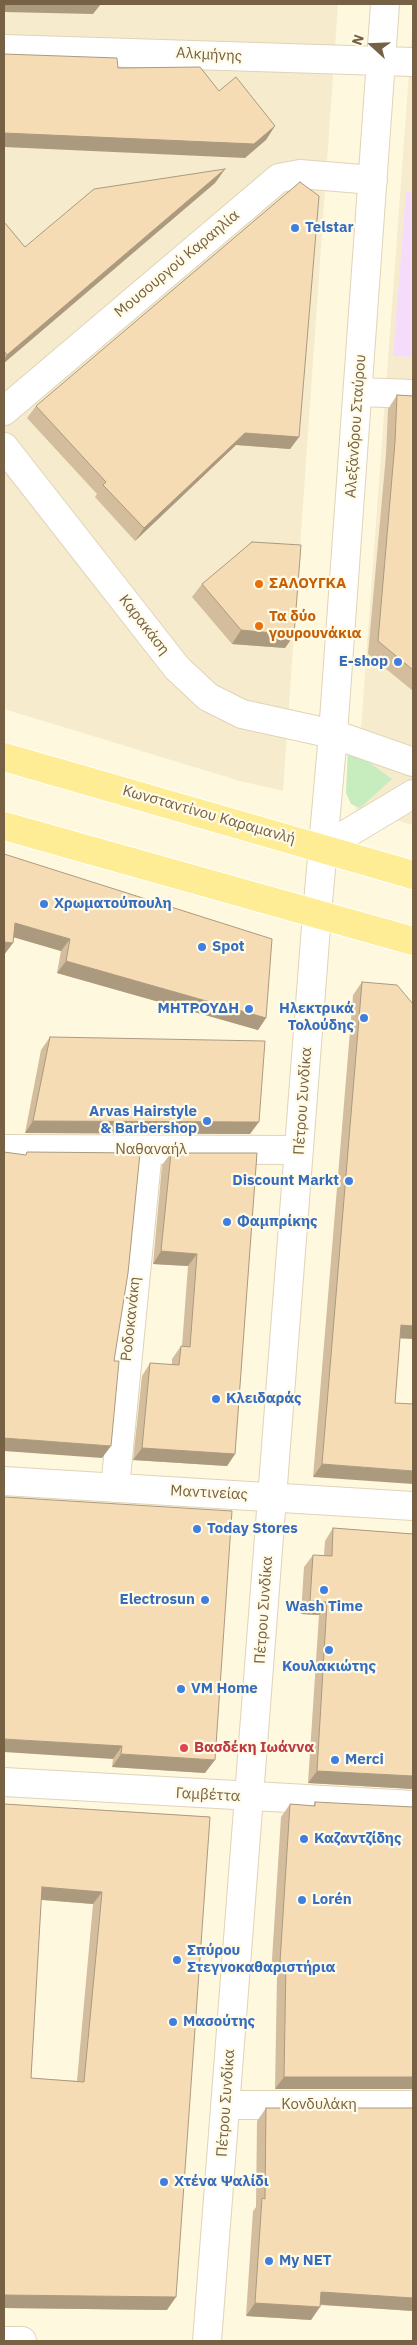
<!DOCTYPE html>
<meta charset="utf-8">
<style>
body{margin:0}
#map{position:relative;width:417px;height:2345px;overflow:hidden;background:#fef8df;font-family:"IBM Plex Sans",sans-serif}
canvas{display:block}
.frame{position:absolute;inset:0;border:5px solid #766145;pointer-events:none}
.north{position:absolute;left:347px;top:20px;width:50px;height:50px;-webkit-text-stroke:4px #fffbe7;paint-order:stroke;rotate:290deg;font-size:14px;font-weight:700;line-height:20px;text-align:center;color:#766145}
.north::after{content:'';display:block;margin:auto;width:18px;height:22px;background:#766145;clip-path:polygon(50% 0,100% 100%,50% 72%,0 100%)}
</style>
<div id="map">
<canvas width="417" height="2345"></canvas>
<div class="frame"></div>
<div class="north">N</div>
</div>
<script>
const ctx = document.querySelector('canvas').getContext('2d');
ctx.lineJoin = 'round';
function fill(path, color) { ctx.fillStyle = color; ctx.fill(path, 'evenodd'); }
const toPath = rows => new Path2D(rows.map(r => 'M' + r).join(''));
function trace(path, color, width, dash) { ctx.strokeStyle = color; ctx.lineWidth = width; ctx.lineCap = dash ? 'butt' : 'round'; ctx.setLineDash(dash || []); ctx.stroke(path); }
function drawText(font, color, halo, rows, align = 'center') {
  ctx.font = font + ' "IBM Plex Sans",sans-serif'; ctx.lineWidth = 4.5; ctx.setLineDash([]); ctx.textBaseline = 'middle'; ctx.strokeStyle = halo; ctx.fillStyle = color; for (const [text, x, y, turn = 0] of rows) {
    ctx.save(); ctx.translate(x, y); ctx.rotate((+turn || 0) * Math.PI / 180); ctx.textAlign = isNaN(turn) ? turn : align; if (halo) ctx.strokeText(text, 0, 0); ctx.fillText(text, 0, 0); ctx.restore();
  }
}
fill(toPath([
 [4,4,338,4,283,791,240,781,4,709],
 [413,19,413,825,355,809]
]), '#f6eccd');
fill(toPath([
 [406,192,413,193,413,357,393,356]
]), '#f5dcfa');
fill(toPath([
 [348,747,392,779,360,808,351,804,346,793]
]), '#c7ecbd');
const minor = toPath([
 [4,49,413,62],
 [359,392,413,394],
 [4,411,279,178,300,174,373,180],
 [4,447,177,668,208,697,242,714,333,734,413,762],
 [323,848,413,794],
 [4,1149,299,1150],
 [4,1481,413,1506],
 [115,1488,148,1150],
 [4,1782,413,1805],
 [225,2105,413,2105],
 [4,2341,22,2341],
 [207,2341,317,914,333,734,385,4]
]);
const major = toPath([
 [4,757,413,875],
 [4,826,413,941]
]);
trace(minor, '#e0d3b8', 30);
trace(major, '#fff', 30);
trace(minor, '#fff', 28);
trace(major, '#ffed95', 28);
fill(toPath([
 [225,169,215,183,4,363,4,222,25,247],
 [397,395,413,396,413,691,368,654,386,455,388,409],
 [36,406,299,437,290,449,236,445,135,541,95,497,97,494,27,418],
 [202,584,294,635,285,648,232,644,192,597],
 [4,854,266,1018,258,1030,57,973,61,951,13,937,4,955],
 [362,982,400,1338,395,1403,313,1477,353,995],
 [50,1037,250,1134,25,1133,41,1050],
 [171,1153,257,1153,235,1454,227,1466,133,1460,142,1376,150,1363,172,1365,172,1359,181,1346,182,1346,188,1266,153,1264,162,1165],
 [4,1497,205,1773,112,1767,113,1759],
 [333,1528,413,1534,413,1789,308,1783,319,1615,301,1614,304,1567,313,1555,324,1555,325,1541],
 [315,1802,413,2089,275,2089,277,1975,271,1975,281,1817,290,1804,313,1806],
 [4,1804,210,1817,167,2310,4,2308],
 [41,1900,93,1904,77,2081,31,2078],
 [266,2108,413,2108,413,2311,320,2305,311,2320,246,2316,253,2211,256,2207,257,2121]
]), '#d3bd9c');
fill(toPath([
 [4,4,101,4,93,14,4,12],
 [275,126,266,140,245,158,4,147,4,133],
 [225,169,215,183,4,363,4,359,7,355],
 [245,433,299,437,290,449,236,445,135,541,144,528],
 [241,630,294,635,285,648,232,644],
 [15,923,70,939,61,951,6,935],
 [4,942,13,943,4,955],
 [66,961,266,1018,258,1030,57,973],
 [33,1121,259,1122,250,1134,25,1133],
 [161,1251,197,1254,188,1266,153,1264],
 [401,1325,413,1326,413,1339,392,1338],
 [4,1438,111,1446,102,1458,4,1451],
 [142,1448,235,1454,227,1466,133,1460],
 [322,1464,413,1471,413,1484,313,1477],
 [310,1601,327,1602,319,1615,301,1614],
 [4,1739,122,1746,113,1759,4,1752],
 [121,1754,215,1760,205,1773,112,1767],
 [317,1771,413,1776,413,1789,308,1783],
 [42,1887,102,1892,93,1904,33,1899],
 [280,1962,286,1963,277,1975,271,1975],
 [284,2077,413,2077,413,2089,275,2089],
 [321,2292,413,2298,413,2311,312,2304],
 [4,2295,176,2297,167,2310,4,2308],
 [255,2303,320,2307,311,2320,246,2316]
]), '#ac9a7f');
const building = toPath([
 [4,54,117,58,118,68,200,67,219,91,236,77,275,126,254,144,4,133,4,54],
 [225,169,7,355,4,351,4,222,25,247,94,189,225,169],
 [300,182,319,196,299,437,245,433,144,528,103,485,106,482,36,406,300,182],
 [397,395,413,396,413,670,378,641,395,442,397,395],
 [252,542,301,545,294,635,241,630,202,584,252,542],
 [4,854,272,939,266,1018,66,961,70,939,15,923,13,943,4,942,4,854],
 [362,982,397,985,413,1004,413,1326,401,1325,395,1403,413,1404,413,1471,322,1464,362,982],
 [50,1037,265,1041,259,1122,33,1121,50,1037],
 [4,1152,26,1155,27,1152,140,1153,128,1273,114,1361,119,1361,111,1446,4,1438,4,1152],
 [171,1153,257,1153,235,1454,142,1448,150,1363,179,1365,181,1346,190,1347,197,1254,161,1251,171,1153],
 [4,1497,232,1511,215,1760,121,1754,122,1746,4,1739,4,1497],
 [333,1528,413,1534,413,1776,317,1771,327,1602,310,1601,313,1555,332,1556,333,1528],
 [315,1802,413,1807,413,2077,284,2077,286,1963,280,1962,290,1804,315,1806,315,1802],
 [4,1804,210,1817,176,2297,4,2295,4,1804],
 [42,1887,102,1892,84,2082,31,2078,42,1887],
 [266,2108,413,2108,413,2298,321,2292,320,2307,255,2303,262,2198,265,2199,266,2108]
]);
fill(building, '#f5dcb5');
trace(building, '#ac9a7f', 1);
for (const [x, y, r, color] of [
 [295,228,5,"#3f7fe0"],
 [259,584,5,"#e8710a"],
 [259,626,5,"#e8710a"],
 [398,662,5,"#3f7fe0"],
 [44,904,5,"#3f7fe0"],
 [202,947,5,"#3f7fe0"],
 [249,1009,5,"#3f7fe0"],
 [364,1018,5,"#3f7fe0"],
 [207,1121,5,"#3f7fe0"],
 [349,1181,5,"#3f7fe0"],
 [227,1222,5,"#3f7fe0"],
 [216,1399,5,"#3f7fe0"],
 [197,1529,5,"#3f7fe0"],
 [324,1590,5,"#3f7fe0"],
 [205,1600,5,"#3f7fe0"],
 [329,1650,5,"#3f7fe0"],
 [181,1689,5,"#3f7fe0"],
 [184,1748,5,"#e0444e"],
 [335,1760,5,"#3f7fe0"],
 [304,1839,5,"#3f7fe0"],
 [302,1900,5,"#3f7fe0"],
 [177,1960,5,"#3f7fe0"],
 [173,2022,5,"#3f7fe0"],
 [164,2182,5,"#3f7fe0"],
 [269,2261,5,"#3f7fe0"]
]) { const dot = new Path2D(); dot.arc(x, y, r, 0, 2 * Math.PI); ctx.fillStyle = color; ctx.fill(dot); trace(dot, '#fffbe7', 2); }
drawText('15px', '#766145', '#fffbe7', [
 ["Αλκμήνης",209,55,3],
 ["Μουσουργού Καραηλία",177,264,-40],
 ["Αλεξάνδρου Σταύρου",356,426,-86],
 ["Καρακάση",144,625,52],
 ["Κωνσταντίνου Καραμανλή",209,815,16],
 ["Πέτρου Συνδίκα",303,1101,-86],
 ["Ναθαναήλ",151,1150],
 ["Ροδοκανάκη",131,1319,-84],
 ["Μαντινείας",209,1493,3],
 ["Πέτρου Συνδίκα",264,1610,-86],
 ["Γαμβέττα",208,1795,3],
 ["Πέτρου Συνδίκα",226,2103,-86],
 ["Κονδυλάκη",319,2105]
]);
drawText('bold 15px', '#366cbe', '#fffbe7', [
 ["Telstar",305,228],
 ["E-shop",388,662,"right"],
 ["Χρωματούπουλη",54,904],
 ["Spot",212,947],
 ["ΜΗΤΡΟΥΔΗ",239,1009,"right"],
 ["Ηλεκτρικά",354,1009,"right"],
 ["Τολούδης",354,1026,"right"],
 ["Arvas Hairstyle",197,1112,"right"],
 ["& Barbershop",197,1129,"right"],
 ["Discount Markt",339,1181,"right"],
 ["Φαμπρίκης",237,1222],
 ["Κλειδαράς",226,1399],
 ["Today Stores",207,1529],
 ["Electrosun",195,1600,"right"],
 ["Wash Time",324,1607,"center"],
 ["Κουλακιώτης",329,1667,"center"],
 ["VM Home",191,1689],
 ["Merci",345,1760],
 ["Καζαντζίδης",314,1839],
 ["Lorén",312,1900],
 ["Σπύρου",187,1951],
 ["Στεγνοκαθαριστήρια",187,1968],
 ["Μασούτης",183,2022],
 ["Χτένα Ψαλίδι",174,2182],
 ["My NET",279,2261]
], 'left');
drawText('bold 15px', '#c56008', '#fffbe7', [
 ["ΣΑΛΟΥΓΚΑ",269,584],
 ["Τα δύο",269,617],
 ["γουρουνάκια",269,634]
], 'left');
drawText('bold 15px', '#be3a42', '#fffbe7', [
 ["Βασδέκη Ιωάννα",194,1748]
], 'left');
</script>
